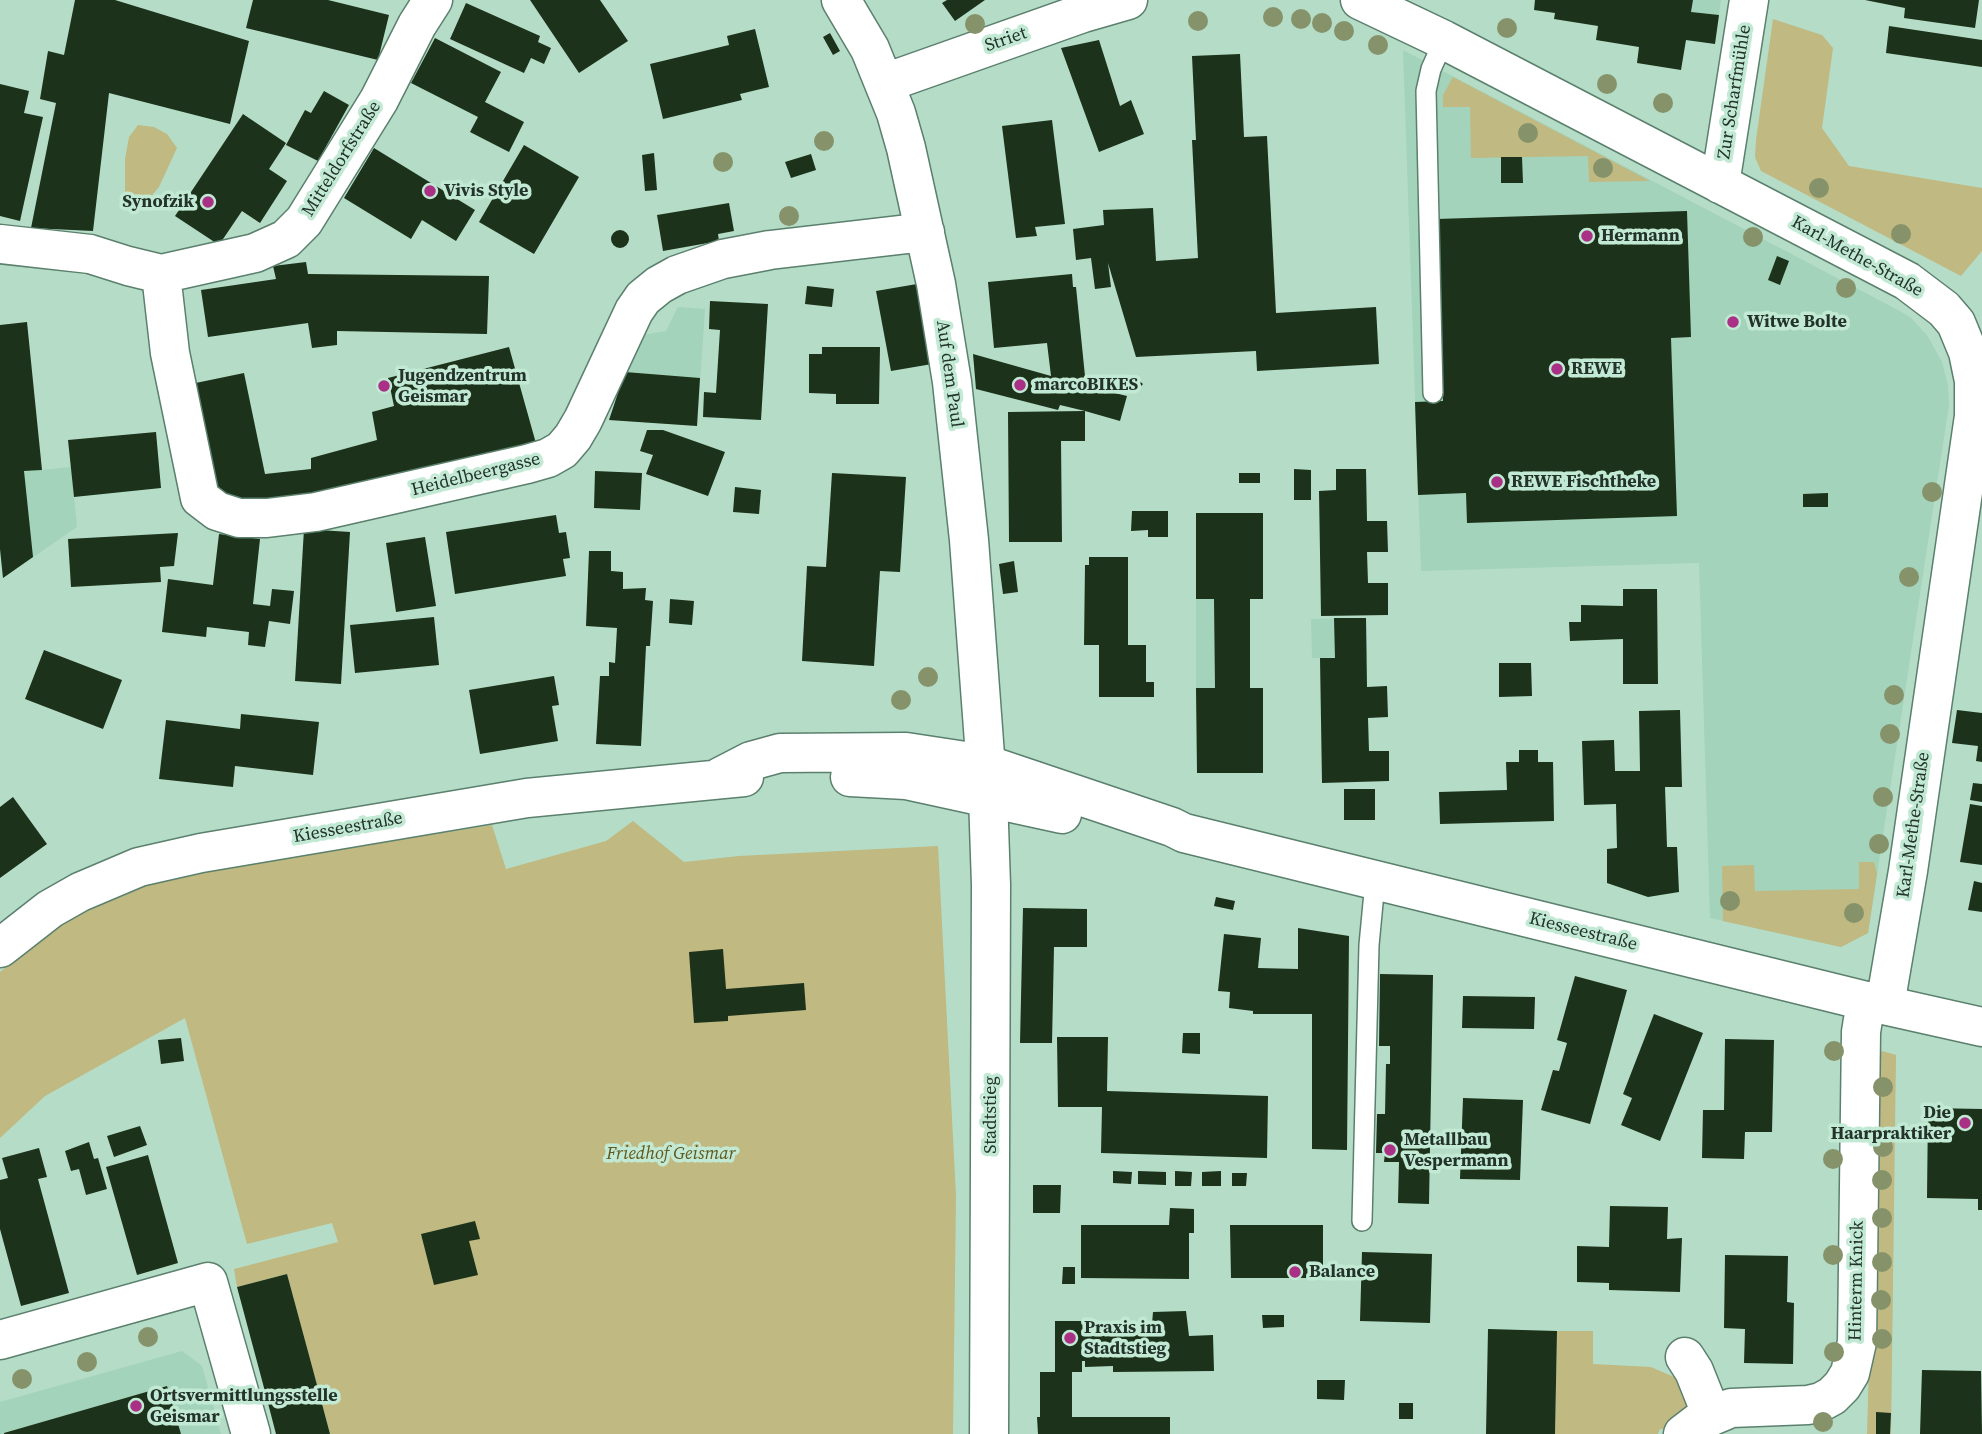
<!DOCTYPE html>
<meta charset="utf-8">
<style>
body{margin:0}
canvas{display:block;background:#b4dcc7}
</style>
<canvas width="1982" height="1434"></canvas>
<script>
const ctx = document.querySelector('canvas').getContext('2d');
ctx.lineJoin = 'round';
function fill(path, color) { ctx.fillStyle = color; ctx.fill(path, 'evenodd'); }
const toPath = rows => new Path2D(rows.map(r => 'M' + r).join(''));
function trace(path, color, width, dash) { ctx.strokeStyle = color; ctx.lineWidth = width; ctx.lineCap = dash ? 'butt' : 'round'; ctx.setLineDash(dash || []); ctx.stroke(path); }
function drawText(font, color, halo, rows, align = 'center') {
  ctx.font = font + ' "Source Serif 4",serif'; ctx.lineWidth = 7; ctx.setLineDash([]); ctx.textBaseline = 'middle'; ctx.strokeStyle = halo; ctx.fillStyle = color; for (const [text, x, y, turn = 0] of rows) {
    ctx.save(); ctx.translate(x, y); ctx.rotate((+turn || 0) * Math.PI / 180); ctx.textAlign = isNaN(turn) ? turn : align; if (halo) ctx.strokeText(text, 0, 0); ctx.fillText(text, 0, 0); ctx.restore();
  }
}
fill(toPath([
 [1693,0,1721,0,1715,44,1686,40],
 [1403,50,1898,310,1911,318,1927,335,1942,362,1948,385,1949,405,1868,933,1841,947,1710,918,1699,563,1421,571],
 [678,307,705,309,697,426,609,420,625,372,642,335,666,331],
 [71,467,77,527,3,578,0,549,0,474],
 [1196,599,1250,599,1250,688,1196,688],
 [1366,618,1367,657,1312,658,1311,619],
 [182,1351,202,1366,221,1434,0,1434,0,1402]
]), '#a3d3ba');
fill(toPath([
 [1773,19,1822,35,1833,48,1822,128,1849,166,1982,188,1982,251,1961,276,1761,171,1755,157,1756,140],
 [1453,77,1650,181,1589,182,1588,156,1471,158,1470,107,1443,107,1443,95],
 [138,125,154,127,167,134,177,148,159,187,146,202,131,202,125,199,125,159,129,137],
 [633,821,684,862,739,856,938,846,956,1196,953,1434,330,1434,287,1274,237,1287,234,1269,338,1242,332,1223,247,1244,185,1018,45,1096,0,1138,0,972,47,933,84,909,136,887,209,869,492,825,506,869,606,841],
 [1859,862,1874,862,1877,874,1868,933,1841,947,1723,921,1722,866,1754,865,1755,891,1859,889],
 [1882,1051,1896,1055,1891,1434,1867,1434,1878,1053],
 [1557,1331,1593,1331,1593,1364,1651,1367,1681,1380,1689,1411,1672,1430,1660,1429,1658,1434,1555,1434]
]), '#c0b981');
fill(toPath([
 [75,0,115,0,249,41,230,124,109,93,93,231,31,228,56,103,40,99,48,51,64,55],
 [253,0,328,0,389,15,378,60,246,28],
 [530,0,600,0,628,41,579,73],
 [947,0,985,0,955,21,942,3],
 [1535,0,1693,0,1691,12,1719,15,1715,44,1686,40,1681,70,1637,63,1639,47,1596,40,1598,26,1554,19,1555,13,1534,10],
 [1865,0,1979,0,1975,28,1904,18,1905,8],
 [466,3,540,36,538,42,551,48,544,64,531,58,524,73,450,39],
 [1889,26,1982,40,1982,67,1886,53],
 [755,29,769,87,740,94,742,100,663,119,650,64,729,45,727,36],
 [830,33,840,51,833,55,823,37],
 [435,38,501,72,485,102,524,122,509,152,470,132,478,117,411,83],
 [1099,40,1120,106,1131,100,1144,134,1099,152,1061,48],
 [1240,54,1244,137,1267,136,1276,313,1376,307,1379,364,1257,371,1256,351,1136,357,1108,263,1111,287,1095,289,1091,258,1076,260,1073,229,1104,225,1103,210,1153,208,1156,261,1198,258,1192,140,1196,140,1192,56],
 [0,84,29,91,24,113,43,117,20,221,0,216],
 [324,91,349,105,318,161,286,145,305,110,311,113],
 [243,114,286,143,269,169,287,181,260,223,242,211,219,245,175,216],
 [1052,120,1065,224,1035,227,1037,236,1016,238,1002,126],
 [524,145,579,177,534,254,479,222],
 [374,148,475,210,456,241,422,220,411,239,344,198],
 [654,153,657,190,645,191,642,155],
 [811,154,816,170,791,178,785,162],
 [1501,157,1522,157,1523,183,1501,183],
 [729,203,734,231,718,234,719,241,663,251,657,215],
 [1687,211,1691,337,1671,338,1677,516,1467,523,1466,493,1418,495,1415,402,1443,401,1437,219],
 '611 239a9 9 0 1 1 18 0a9 9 0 1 1-18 0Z',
 [1777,256,1789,261,1780,285,1768,280],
 [306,262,308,274,489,276,487,334,337,331,337,345,312,348,308,323,208,337,201,290,276,279,273,266],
 [1072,274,1073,287,1076,287,1086,386,1127,396,1120,421,1085,411,1085,441,1061,441,1062,542,1009,542,1008,412,1085,411,1060,405,1058,410,976,389,973,354,1051,376,1047,343,994,348,988,282],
 [917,284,932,364,891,371,876,291],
 [807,286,834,289,832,307,805,304],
 [710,301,768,304,761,420,703,417,704,392,716,393,720,330,709,329],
 [27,322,42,470,24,471,33,557,3,578,0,549,0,325],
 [509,347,537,447,319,500,237,501,213,486,186,385,244,373,265,474,311,469,311,458,377,440,372,412,394,406,388,378],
 [822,347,880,347,879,404,836,404,836,394,809,393,809,354,822,354],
 [625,372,700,378,697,426,609,420],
 [1133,376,1143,384,1135,393,1125,385],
 [647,430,663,430,725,452,708,496,646,474,653,455,640,451],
 [156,432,161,488,74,497,68,440],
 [1294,469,1311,470,1311,500,1294,500],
 [1336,469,1366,469,1367,521,1387,521,1388,552,1367,552,1368,583,1388,583,1388,615,1321,616,1319,491,1336,490],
 [595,471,642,473,640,510,594,508],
 [832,473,906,477,900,572,880,571,874,666,802,661,807,566,826,567],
 [1239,473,1260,473,1260,483,1239,483],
 [735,487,761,490,759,514,733,512],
 [1828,493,1828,507,1803,507,1803,494],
 [1132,511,1168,511,1168,537,1148,537,1148,530,1131,531],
 [1196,513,1263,513,1263,599,1250,599,1250,688,1263,688,1263,773,1197,773,1196,688,1215,688,1214,599,1196,599],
 [556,515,559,533,566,532,570,558,563,559,566,576,455,594,446,532],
 [304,529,350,532,341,684,295,681],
 [178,533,174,566,160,567,161,582,71,587,68,539],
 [219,534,260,539,253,604,270,606,272,589,294,591,290,624,269,621,265,647,248,645,249,632,207,627,206,637,162,632,168,579,213,585],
 [425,537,436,606,396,612,386,543],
 [589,551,611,551,611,571,623,572,623,589,646,588,645,600,653,601,650,646,646,646,641,746,596,744,600,676,609,676,609,662,615,663,617,628,586,626],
 [1089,557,1128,557,1128,645,1146,645,1146,682,1154,682,1154,697,1099,697,1099,645,1084,645,1085,565,1089,565],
 [1014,561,1018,592,1003,594,999,564],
 [1623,589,1657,589,1658,684,1623,684,1623,639,1570,641,1569,622,1581,622,1581,605,1623,606],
 [670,599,694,601,692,625,669,623],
 [434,617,439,665,355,673,350,625],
 [1334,618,1366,618,1367,687,1387,686,1388,717,1368,718,1369,751,1389,751,1389,781,1322,783,1320,658,1335,658],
 [44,650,122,680,103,729,25,699],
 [1499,663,1531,663,1532,696,1499,697],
 [554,676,559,705,552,706,558,741,480,754,469,690],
 [1680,710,1682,787,1665,787,1667,847,1677,847,1679,892,1648,897,1607,883,1607,849,1617,848,1616,804,1584,805,1582,741,1614,740,1615,771,1640,771,1639,711],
 [1957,710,1982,713,1982,762,1976,761,1978,746,1952,743],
 [241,714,319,722,313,775,235,766,233,787,159,779,166,720,240,729],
 [1519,750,1538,750,1538,762,1553,762,1554,821,1440,824,1439,792,1507,790,1506,762,1519,762],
 [1973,783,1982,784,1982,802,1970,800],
 [1344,789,1375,789,1375,820,1344,820],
 [13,797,47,844,0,878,0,807],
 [1970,804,1982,806,1982,865,1960,862],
 [1974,881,1982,883,1982,912,1968,910],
 [1216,897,1235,901,1233,910,1214,906],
 [1023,908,1087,909,1087,947,1054,947,1052,1043,1020,1043],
 [1298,928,1349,936,1347,1150,1312,1149,1312,1014,1253,1014,1253,1011,1229,1008,1230,992,1218,991,1224,934,1261,938,1258,968,1298,969],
 [723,949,726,989,804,983,806,1010,728,1016,728,1021,694,1023,689,952],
 [1380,974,1433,975,1429,1204,1398,1203,1399,1162,1384,1162,1385,1153,1376,1153,1377,1114,1385,1114,1386,1064,1390,1064,1390,1046,1379,1046],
 [1575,976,1627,990,1590,1124,1541,1110,1553,1070,1559,1071,1567,1043,1557,1040],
 [1463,996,1535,997,1534,1029,1462,1028],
 [1654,1014,1703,1033,1660,1141,1621,1125,1632,1098,1623,1094],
 [1183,1033,1200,1033,1200,1054,1182,1053],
 [1057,1037,1108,1037,1107,1091,1268,1096,1267,1158,1101,1153,1102,1107,1058,1107],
 [181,1038,184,1061,161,1064,158,1040],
 [1725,1039,1774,1040,1772,1132,1745,1132,1744,1159,1702,1158,1703,1110,1724,1110],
 [1463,1098,1523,1100,1520,1180,1460,1179],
 [1928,1108,1982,1109,1982,1210,1978,1210,1978,1199,1927,1198],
 [140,1126,147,1145,114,1157,107,1136],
 [89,1142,94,1159,98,1158,107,1189,86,1195,79,1169,71,1171,65,1151],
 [39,1148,47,1177,38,1179,69,1293,21,1306,0,1229,0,1180,8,1178,2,1158],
 [148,1155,178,1263,137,1275,106,1167],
 [1113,1171,1132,1172,1131,1184,1113,1183],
 [1138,1171,1166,1172,1166,1185,1138,1184],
 [1175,1171,1192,1172,1191,1186,1175,1186],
 [1221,1171,1221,1186,1202,1186,1202,1172],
 [1232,1173,1247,1173,1246,1186,1232,1186],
 [1033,1185,1061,1185,1060,1213,1033,1213],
 [1610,1206,1668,1207,1667,1239,1682,1238,1680,1292,1609,1290,1609,1283,1577,1282,1577,1246,1609,1247],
 [1170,1208,1194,1209,1194,1233,1189,1233,1189,1279,1081,1278,1081,1225,1169,1225],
 [475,1221,480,1239,469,1241,478,1275,434,1285,421,1234],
 [1230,1225,1323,1225,1323,1278,1231,1278],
 [1362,1252,1432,1254,1430,1323,1360,1321],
 [1725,1255,1788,1256,1787,1302,1794,1303,1793,1364,1744,1363,1745,1329,1724,1328],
 [1063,1267,1075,1267,1075,1284,1062,1284],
 [287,1274,313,1370,330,1434,276,1434,263,1384,237,1287],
 [1186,1311,1189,1336,1213,1335,1214,1371,1113,1372,1113,1366,1085,1367,1085,1361,1082,1361,1082,1372,1072,1372,1072,1417,1170,1417,1170,1434,1038,1434,1037,1417,1040,1417,1040,1372,1055,1372,1055,1321,1084,1321,1085,1324,1152,1324,1153,1312],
 [1262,1315,1284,1315,1284,1327,1263,1328],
 [1488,1329,1557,1331,1555,1434,1486,1434],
 [1922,1370,1981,1371,1982,1434,1920,1434],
 [1317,1380,1345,1380,1344,1400,1317,1399],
 [167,1386,181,1434,4,1434,4,1433],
 [1399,1403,1413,1403,1413,1419,1399,1419],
 [1876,1412,1891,1413,1890,1434,1876,1434]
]), '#1c321a');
const lane = toPath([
 [1433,393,1426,91,1431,69,1444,40],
 [1362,1221,1369,945,1375,882]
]);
const street = toPath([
 [841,0,870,49,896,113,906,148,936,284,952,382,969,540,988,796,991,885,989,1434],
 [1360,0,1444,40,1907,281,1944,309,1956,323,1968,352,1974,381,1974,416,1908,871,1885,1005],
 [885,83,1083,13,1128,0],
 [1720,184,1749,0],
 [0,244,90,254,128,266,161,274,255,253,286,239,304,221,379,100,417,25,433,0],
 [161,274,170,353,200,498,217,511,239,518,267,518,316,512,527,464,548,458,562,450,573,437,583,420,634,311,643,298,659,285,677,275,723,259,770,250,925,232],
 [0,1340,208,1282,251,1434],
 [1685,1357,1694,1371,1712,1416],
 [1683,1434,1700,1421,1731,1408,1808,1405,1821,1402,1832,1396,1842,1386,1850,1373,1857,1342,1861,1032,1866,1001]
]);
const secondary = toPath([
 [720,777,751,761,780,753,906,752,985,764,1172,827,1184,833,1866,1001,1982,1027],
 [850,777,906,780,1062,814],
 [0,948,50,909,80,892,139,867,201,853,527,798,744,777]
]);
trace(lane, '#5b806d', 22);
trace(street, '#5b806d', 41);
trace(secondary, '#5b806d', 41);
trace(lane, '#fff', 19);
trace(street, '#fff', 38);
trace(secondary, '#fff', 38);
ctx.fillStyle = '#86936a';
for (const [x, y] of [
 [1273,17],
 [1301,19],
 [1198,21],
 [1322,23],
 [975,24],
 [1507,28],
 [1344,31],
 [1378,45],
 [1607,84],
 [1663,103],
 [1528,133],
 [824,141],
 [723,162],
 [1603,168],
 [1819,188],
 [789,216],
 [1901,234],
 [1753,237],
 [1846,288],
 [1932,492],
 [1909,577],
 [928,677],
 [1894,695],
 [901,700],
 [1890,734],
 [1883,797],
 [1879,844],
 [1730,901],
 [1854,913],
 [1834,1051],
 [1883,1087],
 [1883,1147],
 [1833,1159],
 [1882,1180],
 [1882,1218],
 [1833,1255],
 [1882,1262],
 [1881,1300],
 [148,1337],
 [1882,1339],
 [1834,1352],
 [87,1362],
 [22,1379],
 [1823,1422]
]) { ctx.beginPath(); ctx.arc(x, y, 10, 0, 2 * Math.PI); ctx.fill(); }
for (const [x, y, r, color] of [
 [430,191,7,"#a93085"],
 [208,202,7,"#a93085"],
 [1587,236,7,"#a93085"],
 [1733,322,7,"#a93085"],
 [1557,369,7,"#a93085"],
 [1020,385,7,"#a93085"],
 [384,386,7,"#a93085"],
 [1497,482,7,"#a93085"],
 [1965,1123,7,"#a93085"],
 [1390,1150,7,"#a93085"],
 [1295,1272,7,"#a93085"],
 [1070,1338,7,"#a93085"],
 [136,1406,7,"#a93085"]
]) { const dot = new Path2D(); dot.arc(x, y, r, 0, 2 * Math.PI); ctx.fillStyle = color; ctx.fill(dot); trace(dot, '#c1e9d4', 2.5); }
drawText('18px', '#23332a', '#c1e9d4', [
 ["Striet",1006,40,-19],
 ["Zur Scharfmühle",1735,92,-81],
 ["Mitteldorfstraße",342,159,-58],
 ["Karl-Methe-Straße",1857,257,29],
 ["Auf dem Paul",949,374,82],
 ["Heidelbeergasse",476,475,-14],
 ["Karl-Methe-Straße",1914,825,-82],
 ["Kiesseestraße",348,828,-10],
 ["Kiesseestraße",1583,932,14],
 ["Stadtstieg",991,1115,-90],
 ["Hinterm Knick",1857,1281,-89]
]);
drawText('bold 18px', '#23332a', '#c1e9d4', [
 ["Vivis Style",444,191],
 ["Synofzik",194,202,"right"],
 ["Hermann",1601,236],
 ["Witwe Bolte",1747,322],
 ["REWE",1571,369],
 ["Jugendzentrum",398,376],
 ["Geismar",398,397],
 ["marcoBIKES",1034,385],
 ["REWE Fischtheke",1511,482],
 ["Die",1951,1113,"right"],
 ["Haarpraktiker",1951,1134,"right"],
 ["Metallbau",1404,1140],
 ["Vespermann",1404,1161],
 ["Balance",1309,1272],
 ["Praxis im",1084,1328],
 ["Stadtstieg",1084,1349],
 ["Ortsvermittlungsstelle",150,1396],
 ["Geismar",150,1417]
], 'left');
drawText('italic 18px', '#60581e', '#c1e9d4', [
 ["Friedhof Geismar",671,1154]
]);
</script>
